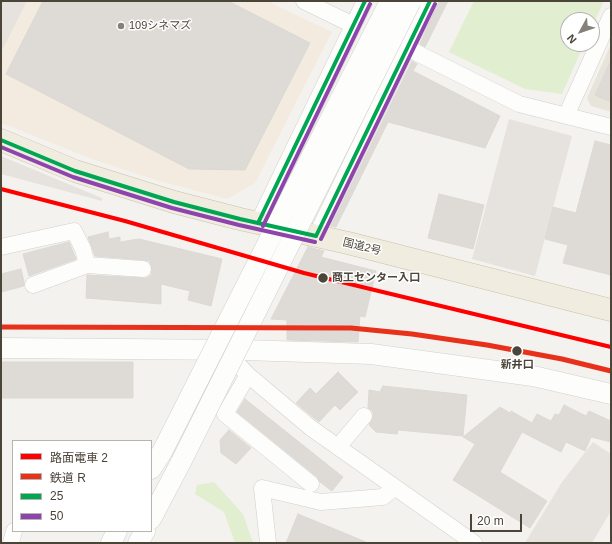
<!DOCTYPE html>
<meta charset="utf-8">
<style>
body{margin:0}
#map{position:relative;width:612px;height:544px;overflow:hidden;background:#f4f2ee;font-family:Arial,"Noto Sans JP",sans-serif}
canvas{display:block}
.frame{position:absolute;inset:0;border:2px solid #4b4439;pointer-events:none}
.legend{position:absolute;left:12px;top:440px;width:140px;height:92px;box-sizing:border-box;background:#fff;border:1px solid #b7b4b0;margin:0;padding:5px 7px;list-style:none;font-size:12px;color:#4b4439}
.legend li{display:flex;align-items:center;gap:8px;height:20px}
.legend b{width:20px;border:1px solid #b7b4b0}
.north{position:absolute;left:560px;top:12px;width:40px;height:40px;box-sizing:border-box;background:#fff;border:1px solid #b7b4b0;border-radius:50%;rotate:230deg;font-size:11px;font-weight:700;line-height:16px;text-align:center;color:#4b4439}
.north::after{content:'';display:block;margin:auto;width:14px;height:18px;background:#868178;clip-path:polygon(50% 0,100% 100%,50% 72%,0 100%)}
.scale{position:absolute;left:470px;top:514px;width:52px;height:18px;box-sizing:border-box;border:2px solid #4b4439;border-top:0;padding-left:5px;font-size:12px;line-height:14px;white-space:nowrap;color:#4b4439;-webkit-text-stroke:3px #fff;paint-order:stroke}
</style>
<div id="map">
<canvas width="612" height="544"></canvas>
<div class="frame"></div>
<ul class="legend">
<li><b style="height:5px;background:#f00"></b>路面電車 2</li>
<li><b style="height:5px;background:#e7311b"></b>鉄道 R</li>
<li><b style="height:5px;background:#00a651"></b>25</li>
<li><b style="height:5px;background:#8e44ad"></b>50</li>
</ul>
<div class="north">N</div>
<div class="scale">20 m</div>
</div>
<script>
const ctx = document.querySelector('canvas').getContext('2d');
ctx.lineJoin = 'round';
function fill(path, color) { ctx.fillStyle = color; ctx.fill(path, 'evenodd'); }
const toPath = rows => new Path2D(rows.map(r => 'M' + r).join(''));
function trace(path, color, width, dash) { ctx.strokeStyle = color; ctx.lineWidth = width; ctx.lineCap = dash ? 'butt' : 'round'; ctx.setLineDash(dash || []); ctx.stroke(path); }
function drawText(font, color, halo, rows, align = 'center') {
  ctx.font = font + ' Arial,"Noto Sans JP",sans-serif'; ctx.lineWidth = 3; ctx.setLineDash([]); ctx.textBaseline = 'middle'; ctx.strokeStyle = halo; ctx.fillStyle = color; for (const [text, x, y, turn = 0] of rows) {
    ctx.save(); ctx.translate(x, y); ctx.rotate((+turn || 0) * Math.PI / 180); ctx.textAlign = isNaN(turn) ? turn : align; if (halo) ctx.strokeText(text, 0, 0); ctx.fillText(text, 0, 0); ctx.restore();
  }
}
fill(toPath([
 [611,44,611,112,591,106,587,98]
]), '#e7e4dc');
fill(toPath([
 [1,1,267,1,332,32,255,183,227,199,159,181,95,160,1,123]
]), '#f3ebdf');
fill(toPath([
 [474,1,604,1,592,27,592,20,568,20,568,44,584,44,562,94,525,89,449,52],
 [214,482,243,514,253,543,235,543,224,512,195,494,197,485]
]), '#e1eecf');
fill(toPath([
 [1,1,27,1,1,52],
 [509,119,572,136,535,276,472,259],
 [1,156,102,198,102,201,1,174],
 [593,442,611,454,611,511,592,543,525,543,562,482]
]), '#e6e3df');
const building = toPath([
 [43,1,228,1,310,43,245,170,189,169,6,74,43,1],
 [439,1,448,1,425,47,420,44,439,1],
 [611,60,611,102,595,95,611,60],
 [412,61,417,64,413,71,500,116,485,148,388,122,336,227,331,226,412,61],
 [595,141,611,145,611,275,563,263,568,245,545,239,553,207,576,213,595,141],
 [439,194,484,205,473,249,428,238,439,194],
 [108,232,109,239,120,237,120,242,139,239,222,259,211,306,188,300,190,291,161,284,161,304,86,298,87,275,143,278,147,278,151,275,152,270,151,265,149,261,144,260,95,256,88,237,108,232],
 [69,242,76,259,29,276,23,254,69,242],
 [308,247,324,251,321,257,376,271,365,317,360,316,358,342,287,340,287,320,271,319,308,247],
 [21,269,24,282,24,286,1,292,1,274,21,269],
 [1,362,133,362,133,398,1,398,1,362],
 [338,372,358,392,340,410,335,405,319,422,296,403,310,388,316,394,338,372],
 [383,386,467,395,463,436,398,430,397,434,376,432,369,425,373,417,373,412,368,408,369,390,380,392,383,386],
 [245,399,343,477,332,491,320,482,317,477,237,412,245,399],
 [564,405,586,416,589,411,611,421,611,442,591,437,585,451,566,442,561,452,522,432,500,472,547,501,530,528,453,480,475,444,463,437,500,407,510,413,511,411,532,423,537,414,551,421,555,414,559,415,564,405],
 [229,430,251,448,236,464,221,453,220,440,229,430],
 [298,514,366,542,366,543,286,543,298,514]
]);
fill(building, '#dedbd6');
trace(building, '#dcd9d4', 1);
const minor = toPath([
 [304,1,353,25],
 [407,48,519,104,611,127],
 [566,116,611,16],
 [258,223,365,1],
 [316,236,430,1],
 [1,247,74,231,83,249,87,265,143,269],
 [33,285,87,265],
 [225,351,248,375,311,428,474,543],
 [248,375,225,414,311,484],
 [338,447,364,416],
 [11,543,14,531],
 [268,543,262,488,321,502,383,497,394,488]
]);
const tertiary = toPath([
 [1,348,243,350,371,354,533,376,611,394],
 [151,469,162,452],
 [151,519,181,462],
 [111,543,117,531],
 [138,543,145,531]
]);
const trunk = toPath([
 [1,140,75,171,174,202,240,219,348,243,611,310]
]);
trace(minor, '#d2d0cb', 17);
trace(tertiary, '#d2d0cb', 21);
trace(trunk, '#ccbfa9', 23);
trace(minor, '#fdfdfc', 16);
trace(tertiary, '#fdfdfc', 20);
trace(trunk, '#f0ece0', 22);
const tertiaryBridge = toPath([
 [162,452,390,1],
 [181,462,411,1]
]);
trace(tertiaryBridge, '#d2d0cb', 21, []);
trace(tertiaryBridge, '#fdfdfc', 20);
trace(toPath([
 [1,140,75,171,174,202,240,219,316,236],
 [258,223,365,1],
 [316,236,430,1]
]), '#00a651', 4);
trace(toPath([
 [1,147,73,177,172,208,239,225,315,242],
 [263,226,370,4],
 [321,239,435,4]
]), '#8e44ad', 4);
trace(toPath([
 [1,327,351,328,412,334,487,345,562,359,611,371]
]), '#e7311b', 5);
trace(toPath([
 [1,189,125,221,304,273,611,347]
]), '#f00', 4);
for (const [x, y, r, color] of [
 [121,26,4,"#868178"],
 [323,278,5.5,"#4b4439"],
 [517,351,5.5,"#4b4439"]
]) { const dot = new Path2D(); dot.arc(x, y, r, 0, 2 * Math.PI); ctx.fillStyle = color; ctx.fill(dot); trace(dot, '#fff', 1.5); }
drawText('11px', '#4b4439', '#fff', [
 ["109シネマズ",129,26]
], 'left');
drawText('11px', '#4b4439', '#fff', [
 ["国道2号",362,247,14]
]);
drawText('bold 11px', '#4b4439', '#fff', [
 ["商工センター入口",332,278],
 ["新井口",517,365,"center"]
], 'left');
</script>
